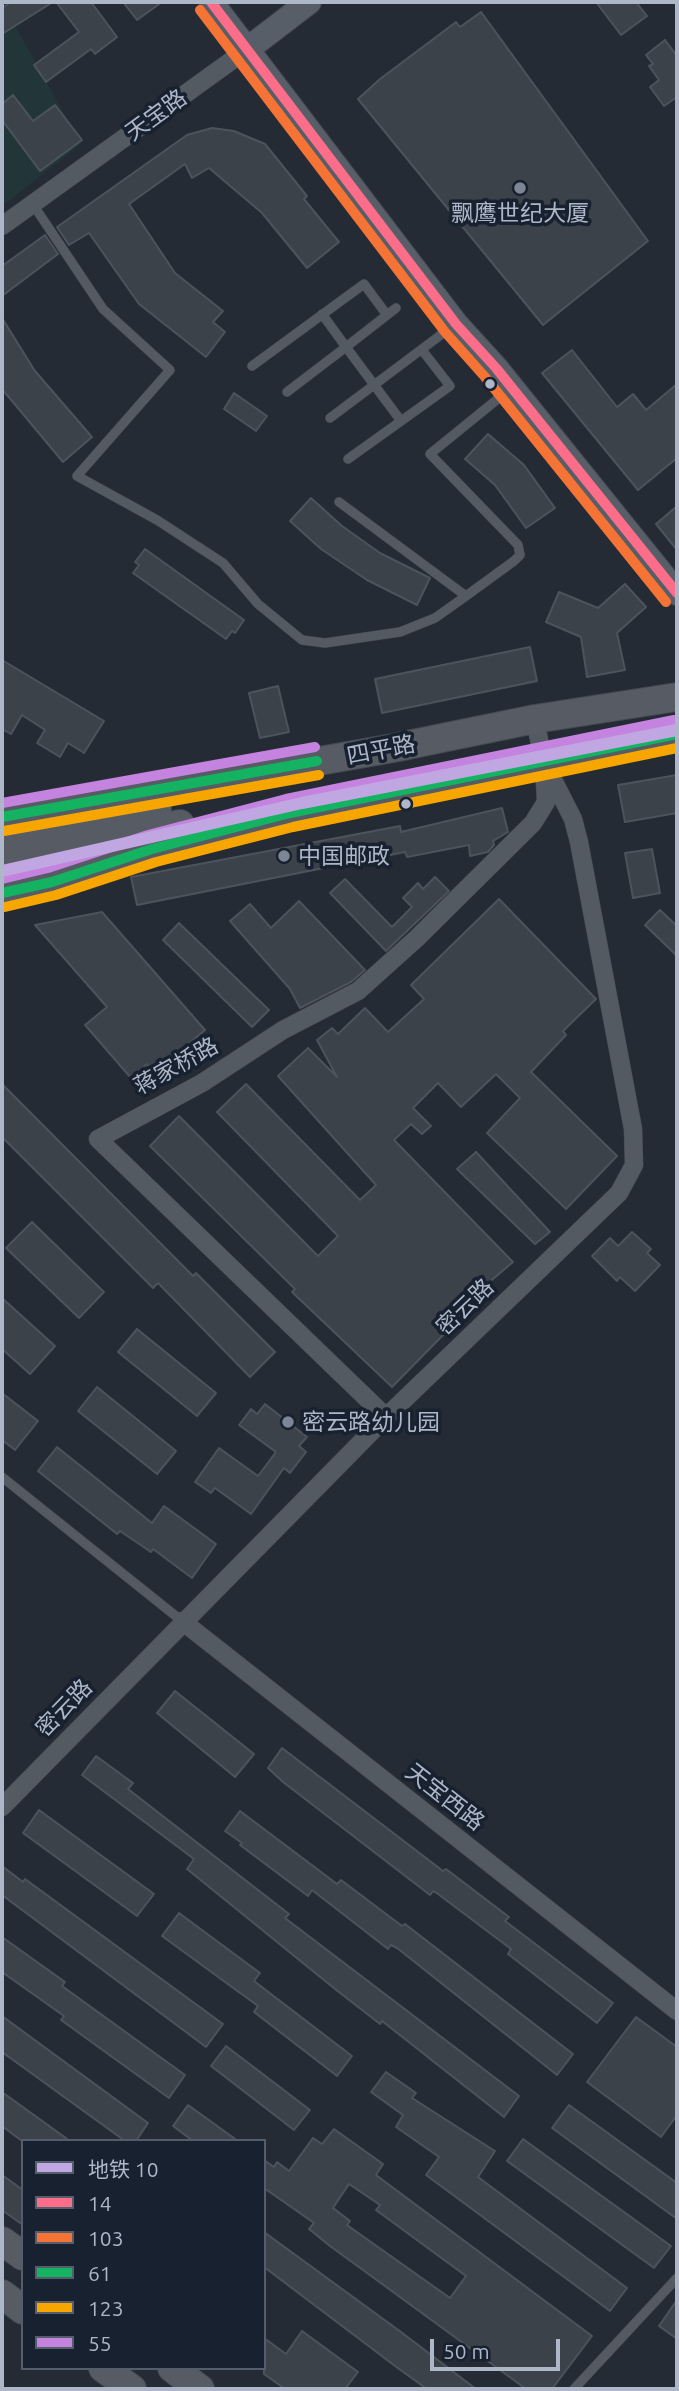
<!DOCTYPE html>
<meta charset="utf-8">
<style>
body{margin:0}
#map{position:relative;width:679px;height:2391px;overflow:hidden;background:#252b34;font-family:Ubuntu,"Noto Sans SC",sans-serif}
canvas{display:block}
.frame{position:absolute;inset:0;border:4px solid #adb7c7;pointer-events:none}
.legend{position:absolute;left:21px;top:2139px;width:245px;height:231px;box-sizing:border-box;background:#18212f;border:2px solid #545d6c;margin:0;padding:9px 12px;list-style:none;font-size:21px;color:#adb7c7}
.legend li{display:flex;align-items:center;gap:14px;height:35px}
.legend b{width:35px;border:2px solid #545d6c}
.scale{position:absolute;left:430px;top:2339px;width:130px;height:32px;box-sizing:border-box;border:4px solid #adb7c7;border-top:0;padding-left:9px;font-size:21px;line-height:24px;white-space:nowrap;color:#adb7c7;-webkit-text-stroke:5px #18212f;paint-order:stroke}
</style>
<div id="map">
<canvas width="679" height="2391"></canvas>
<div class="frame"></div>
<ul class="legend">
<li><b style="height:9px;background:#c1a7e2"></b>地铁 10</li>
<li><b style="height:9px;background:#fb6d88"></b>14</li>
<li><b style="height:9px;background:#f57335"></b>103</li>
<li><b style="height:9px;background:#13b361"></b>61</li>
<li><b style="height:9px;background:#f7a600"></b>123</li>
<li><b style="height:9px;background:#c483df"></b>55</li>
</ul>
<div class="scale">50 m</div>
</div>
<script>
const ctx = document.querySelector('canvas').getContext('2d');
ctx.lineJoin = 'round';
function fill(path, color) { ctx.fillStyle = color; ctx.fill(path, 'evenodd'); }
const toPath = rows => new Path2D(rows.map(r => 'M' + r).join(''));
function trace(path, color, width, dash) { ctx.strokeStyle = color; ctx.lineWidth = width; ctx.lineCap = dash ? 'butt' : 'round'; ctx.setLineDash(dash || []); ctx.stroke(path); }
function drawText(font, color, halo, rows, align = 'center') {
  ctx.font = font + ' Ubuntu,"Noto Sans SC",sans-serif'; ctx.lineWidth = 7; ctx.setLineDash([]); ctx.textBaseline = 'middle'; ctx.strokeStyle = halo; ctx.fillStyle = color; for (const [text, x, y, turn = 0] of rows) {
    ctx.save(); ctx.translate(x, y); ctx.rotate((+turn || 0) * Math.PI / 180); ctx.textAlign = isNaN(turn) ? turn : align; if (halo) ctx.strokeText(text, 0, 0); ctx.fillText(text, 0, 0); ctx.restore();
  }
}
fill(toPath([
 [2,2,81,144,2,206]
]), '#22363a');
const building = toPath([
 [11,2,53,2,2,34,2,8,11,2],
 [56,2,91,2,117,37,95,54,91,49,46,82,34,65,79,32,56,2],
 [123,2,162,2,137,20,123,2],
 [596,2,636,2,647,16,621,35,596,2],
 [481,12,648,241,543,325,358,99,380,79,456,22,460,27,481,12],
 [665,40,677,56,677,97,664,106,650,87,659,80,649,66,653,64,646,55,665,40],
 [13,95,33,121,55,105,82,140,40,171,2,120,2,104,13,95],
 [212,128,234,131,265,144,307,196,304,199,339,242,307,268,262,213,209,168,192,178,185,164,129,204,175,273,223,311,213,322,225,332,206,357,139,304,89,233,69,245,57,227,187,135,212,128],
 [45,235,58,254,2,296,2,266,45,235],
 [2,318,35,371,92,437,63,462,2,389,2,318],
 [572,350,617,407,633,394,646,410,677,384,677,458,638,490,542,373,572,350],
 [234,393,267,416,256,431,224,409,234,393],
 [488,434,524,465,555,508,526,528,495,485,465,459,488,434],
 [311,498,342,526,380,553,430,578,417,605,367,580,321,549,290,521,311,498],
 [677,506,677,550,656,524,677,506],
 [145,549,244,620,235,633,232,631,226,639,133,573,139,565,135,562,145,549],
 [625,584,646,607,617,633,625,670,587,677,581,637,546,622,559,592,598,608,625,584],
 [530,647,537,681,382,713,375,679,530,647],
 [2,660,104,721,84,753,68,743,60,757,37,743,45,730,22,715,11,734,2,729,2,660],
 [278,686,289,732,260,738,249,693,278,686],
 [677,775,677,813,625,822,618,785,677,775],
 [502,808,508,832,493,841,494,845,488,852,470,856,469,845,407,857,405,852,137,905,131,877,400,826,401,832,502,808],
 [652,849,660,893,633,898,625,853,652,849],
 [435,877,449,891,386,951,330,893,345,879,392,927,412,907,403,898,418,883,423,889,435,877],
 [499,899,596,999,563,1031,566,1035,531,1072,617,1156,566,1209,487,1133,520,1098,496,1074,461,1107,438,1083,413,1108,431,1126,422,1134,411,1124,394,1140,513,1262,480,1290,482,1293,447,1325,450,1328,392,1387,292,1292,295,1289,150,1146,179,1116,318,1256,338,1236,217,1112,246,1084,360,1200,376,1185,278,1076,308,1048,337,1077,317,1040,332,1028,338,1034,365,1008,388,1032,424,999,411,985,499,899],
 [299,901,365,970,351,982,300,1008,290,989,230,921,250,904,271,928,299,901],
 [660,910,677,926,677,956,645,925,660,910],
 [102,912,205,1030,155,1073,147,1064,131,1078,85,1025,107,1007,35,925,102,912],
 [179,923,269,1010,252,1027,163,940,179,923],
 [2,1084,193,1276,196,1273,275,1352,250,1377,158,1283,153,1288,2,1137,2,1084],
 [476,1152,550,1232,535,1244,457,1169,476,1152],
 [32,1222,104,1292,79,1318,6,1248,32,1222],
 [632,1232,651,1249,647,1253,660,1265,635,1291,620,1277,617,1281,592,1256,610,1238,618,1246,632,1232],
 [2,1298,55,1346,30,1374,2,1349,2,1298],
 [137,1329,216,1393,197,1416,118,1352,137,1329],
 [97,1387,176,1451,157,1474,78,1411,97,1387],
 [2,1393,38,1421,15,1450,2,1440,2,1393],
 [265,1404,307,1437,299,1446,306,1452,290,1473,284,1468,251,1514,215,1488,211,1493,195,1482,219,1448,258,1476,276,1452,239,1425,251,1409,257,1414,265,1404],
 [57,1447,152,1523,164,1506,216,1544,192,1578,153,1549,151,1552,120,1531,117,1534,38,1471,57,1447],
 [175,1691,254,1754,235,1777,157,1713,175,1691],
 [282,1748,443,1871,446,1869,509,1917,505,1921,613,2003,597,2023,508,1954,511,1949,438,1894,433,1891,430,1895,283,1782,268,1768,282,1748],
 [96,1756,133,1783,128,1789,289,1914,285,1918,519,2096,504,2117,382,2021,380,2024,335,1989,187,1869,194,1859,82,1775,96,1756],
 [39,1810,154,1894,137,1916,23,1833,39,1810],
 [240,1811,337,1884,341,1880,402,1926,405,1924,573,2054,557,2075,397,1948,391,1945,388,1949,312,1890,308,1896,240,1845,242,1843,225,1831,240,1811],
 [2,1866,23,1882,25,1879,223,2024,206,2047,2,1895,2,1866],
 [179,1913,260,1973,254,1981,352,2056,337,2076,254,2012,258,2006,162,1936,179,1913],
 [2,1937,65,1982,62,1986,185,2075,169,2098,61,2020,64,2016,2,1972,2,1937],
 [2,2016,148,2123,136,2141,125,2141,2,2052,2,2016],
 [636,2017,677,2047,677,2115,661,2137,587,2082,636,2017],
 [226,2046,310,2110,294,2130,211,2066,226,2046],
 [386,2072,416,2093,412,2098,495,2151,478,2177,627,2288,610,2311,426,2175,439,2157,396,2127,403,2115,371,2092,386,2072],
 [2,2092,70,2141,22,2141,2,2126,2,2092],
 [188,2105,238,2141,193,2141,173,2126,188,2105],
 [569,2105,677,2183,677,2219,552,2128,569,2105],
 [334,2129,383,2164,376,2175,592,2336,552,2389,526,2389,330,2246,309,2229,314,2223,264,2188,264,2160,274,2167,277,2162,289,2171,313,2138,322,2144,334,2129],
 [349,2184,380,2205,376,2210,466,2276,450,2298,347,2225,350,2221,333,2208,349,2184],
 [523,2139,671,2246,654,2268,507,2161,523,2139],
 [2,2175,23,2190,23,2225,2,2210,2,2175],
 [264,2232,401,2332,476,2389,427,2389,399,2369,264,2267,264,2232],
 [677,2300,677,2339,659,2326,677,2300],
 [302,2331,358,2372,345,2389,285,2389,264,2374,264,2338,286,2354,302,2331]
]);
fill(building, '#3c424a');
trace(building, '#4c535c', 2);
const lane = toPath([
 [32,203,103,309,170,370,77,476,157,520,223,563,258,604,302,640,325,643,400,632,435,618,466,596],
 [322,314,346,347,396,308],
 [252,366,364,284,387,315],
 [287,392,346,347,401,421],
 [330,418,454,325],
 [348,459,450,386,422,350],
 [339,502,466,596,514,561,520,555,518,545,430,454,510,389],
 [2,1477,182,1621],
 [574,2389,677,2278]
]);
const street = toPath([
 [2,226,249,48],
 [386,1417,98,1139,202,1083,283,1030,358,991,417,938,533,823,546,802,544,764],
 [182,1621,677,2011],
 [2,1807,386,1417,619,1193,634,1165,633,1129,579,842,573,819,543,760,535,719]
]);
const secondary = toPath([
 [211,2,456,324,496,368,677,593],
 [249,48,309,2]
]);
const primary = toPath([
 [2,817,393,748,535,719,677,697],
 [2,842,157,808],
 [2,864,180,824],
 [2,893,52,882,152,849,290,813,677,734],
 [2,2241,23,2256],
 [2,2294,23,2310],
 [103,2368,132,2389],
 [172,2368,200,2389]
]);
trace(lane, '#41454c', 10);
trace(street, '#41454c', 19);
trace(secondary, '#41454c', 26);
trace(primary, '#424851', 30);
trace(lane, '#545a62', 9);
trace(street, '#545a62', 18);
trace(secondary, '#585e67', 24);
trace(primary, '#575c64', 28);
trace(toPath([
 [211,2,456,324,496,368,677,593]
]), '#fb6d88', 10);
trace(toPath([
 [200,10,445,332,485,377,666,602]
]), '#f57335', 10);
trace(toPath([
 [2,817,317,761],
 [2,893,52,882,152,849,290,813,677,734]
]), '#13b361', 10);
trace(toPath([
 [4,831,319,775],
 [5,907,56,895,156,862,293,827,677,748]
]), '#f7a600', 10);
trace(toPath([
 [2,803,315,747],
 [2,879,48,868,148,835,286,799,674,720]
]), '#c483df', 10);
trace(toPath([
 [2,871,302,803,677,730]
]), '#c1a7e2', 12);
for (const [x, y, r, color] of [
 [520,188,7,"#7d8694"],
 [490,384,6,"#adb7c7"],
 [406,804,6,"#adb7c7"],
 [284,856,7,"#7d8694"],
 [288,1422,7,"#7d8694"]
]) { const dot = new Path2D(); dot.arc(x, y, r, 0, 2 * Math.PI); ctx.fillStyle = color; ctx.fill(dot); trace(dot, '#18212f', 2.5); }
drawText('23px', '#adb7c7', '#18212f', [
 ["天宝路",156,115,-36],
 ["四平路",381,750,-11],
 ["蒋家桥路",176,1066,-29],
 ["密云路",465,1307,-44],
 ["密云路",64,1708,-46],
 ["天宝西路",445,1797,38]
]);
drawText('23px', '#adb7c7', '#18212f', [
 ["飘鹰世纪大厦",520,213,"center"],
 ["中国邮政",298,856],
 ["密云路幼儿园",302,1422]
], 'left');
</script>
